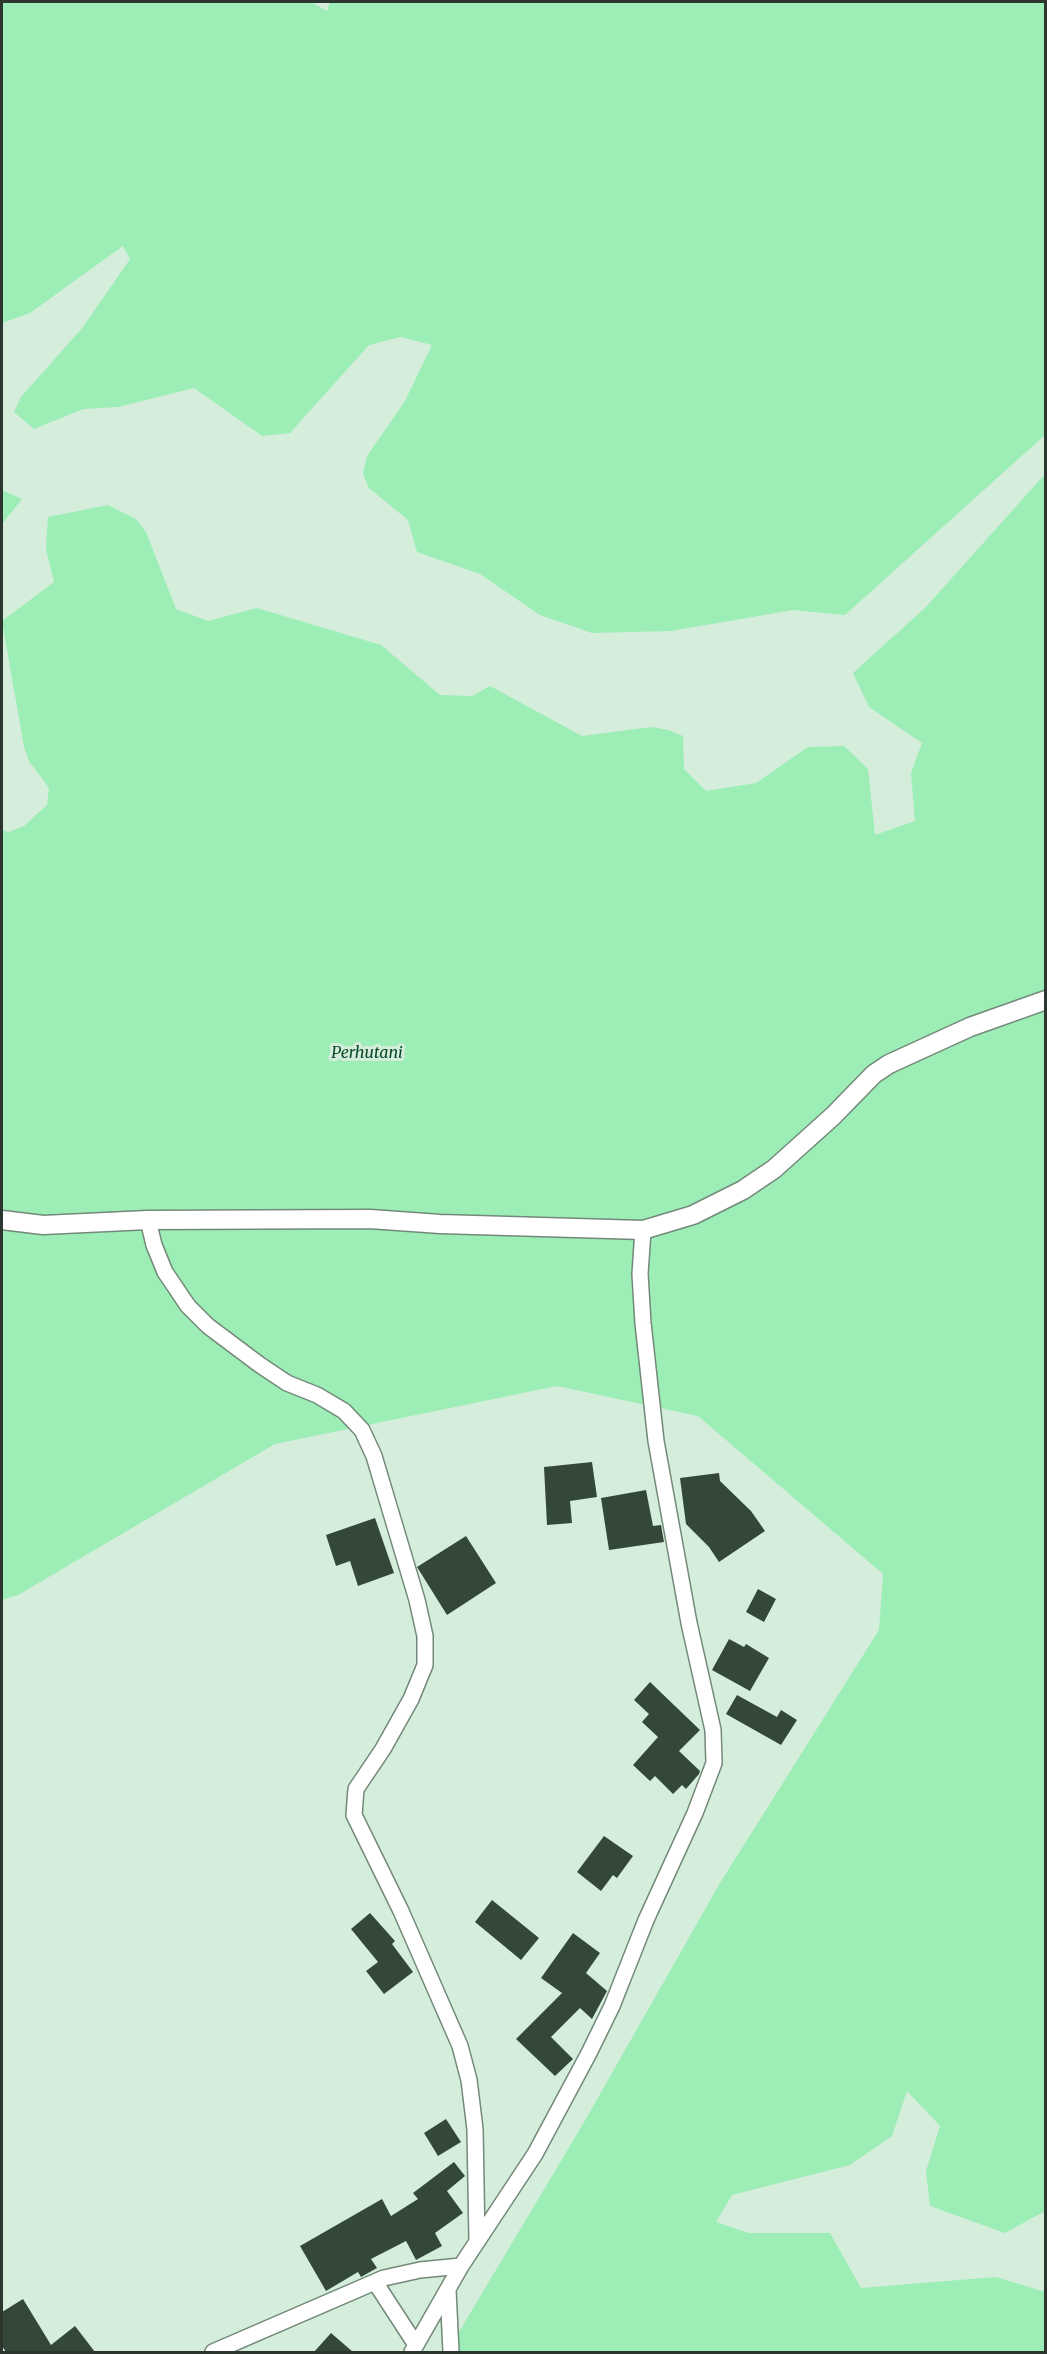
<!DOCTYPE html>
<style>
body{margin:0}
#map{position:relative;width:1047px;height:2354px;overflow:hidden;background:#d5eedc;font-family:Merriweather,serif}
canvas{display:block}
.frame{position:absolute;inset:0;border:3px solid #2c352e;pointer-events:none}
</style>
<div id="map">
<canvas width="1047" height="2354"></canvas>
<div class="frame"></div>
</div>
<script>
const ctx = document.querySelector('canvas').getContext('2d');
ctx.lineJoin = 'round';
function fill(path, color) { ctx.fillStyle = color; ctx.fill(path, 'evenodd'); }
const toPath = rows => new Path2D(rows.map(r => 'M' + r).join(''));
function trace(path, color, width, dash) { ctx.strokeStyle = color; ctx.lineWidth = width; ctx.lineCap = dash ? 'butt' : 'round'; ctx.setLineDash(dash || []); ctx.stroke(path); }
function drawText(font, color, halo, rows, align = 'center') {
  ctx.font = font + ' Merriweather,serif'; ctx.lineWidth = 6; ctx.setLineDash([]); ctx.textBaseline = 'middle'; ctx.strokeStyle = halo; ctx.fillStyle = color; for (const [text, x, y, turn = 0] of rows) {
    ctx.save(); ctx.translate(x, y); ctx.rotate((+turn || 0) * Math.PI / 180); ctx.textAlign = isNaN(turn) ? turn : align; if (halo) ctx.strokeText(text, 0, 0); ctx.fillText(text, 0, 0); ctx.restore();
  }
}
fill(toPath([
 [2,2,311,2,327,11,330,2,1045,2,1045,435,845,615,793,610,671,631,592,633,540,615,480,574,417,552,408,520,369,488,363,474,367,456,405,401,432,345,401,337,369,345,290,433,262,436,194,388,118,407,83,409,34,429,14,412,21,397,83,327,130,259,123,246,30,313,2,323],
 [1045,474,1045,2211,1005,2233,930,2206,926,2171,940,2126,907,2091,892,2136,850,2165,732,2195,716,2222,748,2233,830,2233,861,2288,996,2277,1045,2292,1045,2352,447,2352,583,2124,720,1883,879,1630,883,1574,698,1416,557,1386,275,1444,18,1595,2,1600,2,830,9,832,24,826,47,805,49,788,29,761,24,747,2,621,54,582,46,549,48,517,108,505,136,519,146,532,176,609,208,621,257,608,381,645,440,695,472,696,490,686,582,736,651,727,668,730,683,736,684,769,706,791,756,783,808,747,844,746,868,769,875,835,915,821,911,773,922,743,869,707,853,673,926,607],
 [2,490,22,499,2,524]
]), '#9cedb6');
fill(toPath([
 [592,1462,597,1497,570,1501,572,1523,547,1525,544,1467],
 [719,1473,720,1481,751,1511,765,1531,719,1562,709,1547,686,1524,680,1478],
 [646,1490,653,1526,661,1525,664,1542,609,1550,601,1498],
 [375,1518,394,1573,358,1586,350,1561,336,1566,326,1535],
 [466,1536,496,1583,447,1615,417,1567],
 [758,1589,776,1599,764,1622,746,1612],
 [729,1639,744,1647,746,1644,769,1658,750,1691,712,1670],
 [650,1682,700,1730,679,1751,700,1771,699,1774,686,1789,682,1785,673,1794,655,1776,650,1781,633,1765,658,1737,642,1722,649,1714,634,1700],
 [737,1695,777,1717,781,1710,797,1720,781,1745,726,1714],
 [604,1836,633,1856,617,1878,613,1875,601,1891,577,1872],
 [492,1900,539,1938,521,1960,475,1922],
 [370,1913,395,1941,392,1944,413,1972,384,1994,366,1971,378,1962,351,1929],
 [573,1933,600,1953,586,1973,607,1991,592,2019,580,2008,551,2037,573,2059,555,2076,516,2039,562,1993,541,1978],
 [446,2119,461,2142,438,2156,424,2133],
 [454,2162,465,2176,447,2191,463,2213,435,2233,442,2246,416,2260,406,2241,371,2259,377,2268,361,2277,358,2272,326,2291,300,2246,382,2199,391,2216,418,2199,413,2193],
 [23,2299,51,2345,75,2326,95,2352,6,2352,2,2346,2,2312],
 [331,2333,353,2352,314,2352]
]), '#334839');
const minor = toPath([
 [148,1220,154,1245,165,1272,188,1306,208,1326,260,1365,287,1383,317,1395,344,1411,362,1430,374,1456,417,1600,425,1636,425,1665,411,1699,383,1749,356,1789,354,1815,401,1911,460,2046,469,2080,475,2129,477,2241],
 [375,2282,416,2345],
 [448,2290,451,2352],
 [213,2352,384,2278,420,2270,461,2266],
 [412,2352,461,2266,535,2154,589,2053,612,2006,646,1920,695,1813,714,1763,713,1730,689,1623,656,1441,643,1323,640,1274,643,1230]
]);
const tertiary = toPath([
 [2,1220,43,1225,148,1220,370,1219,440,1224,643,1230,693,1215,743,1190,774,1169,833,1116,874,1074,889,1064,970,1027,1046,1000]
]);
trace(minor, '#738979', 18);
trace(tertiary, '#738979', 21);
trace(minor, '#fff', 15);
trace(tertiary, '#fff', 18);
drawText('italic 16px', '#094927', '#d5eedc', [
 ["Perhutani",367,1053]
]);
</script>
